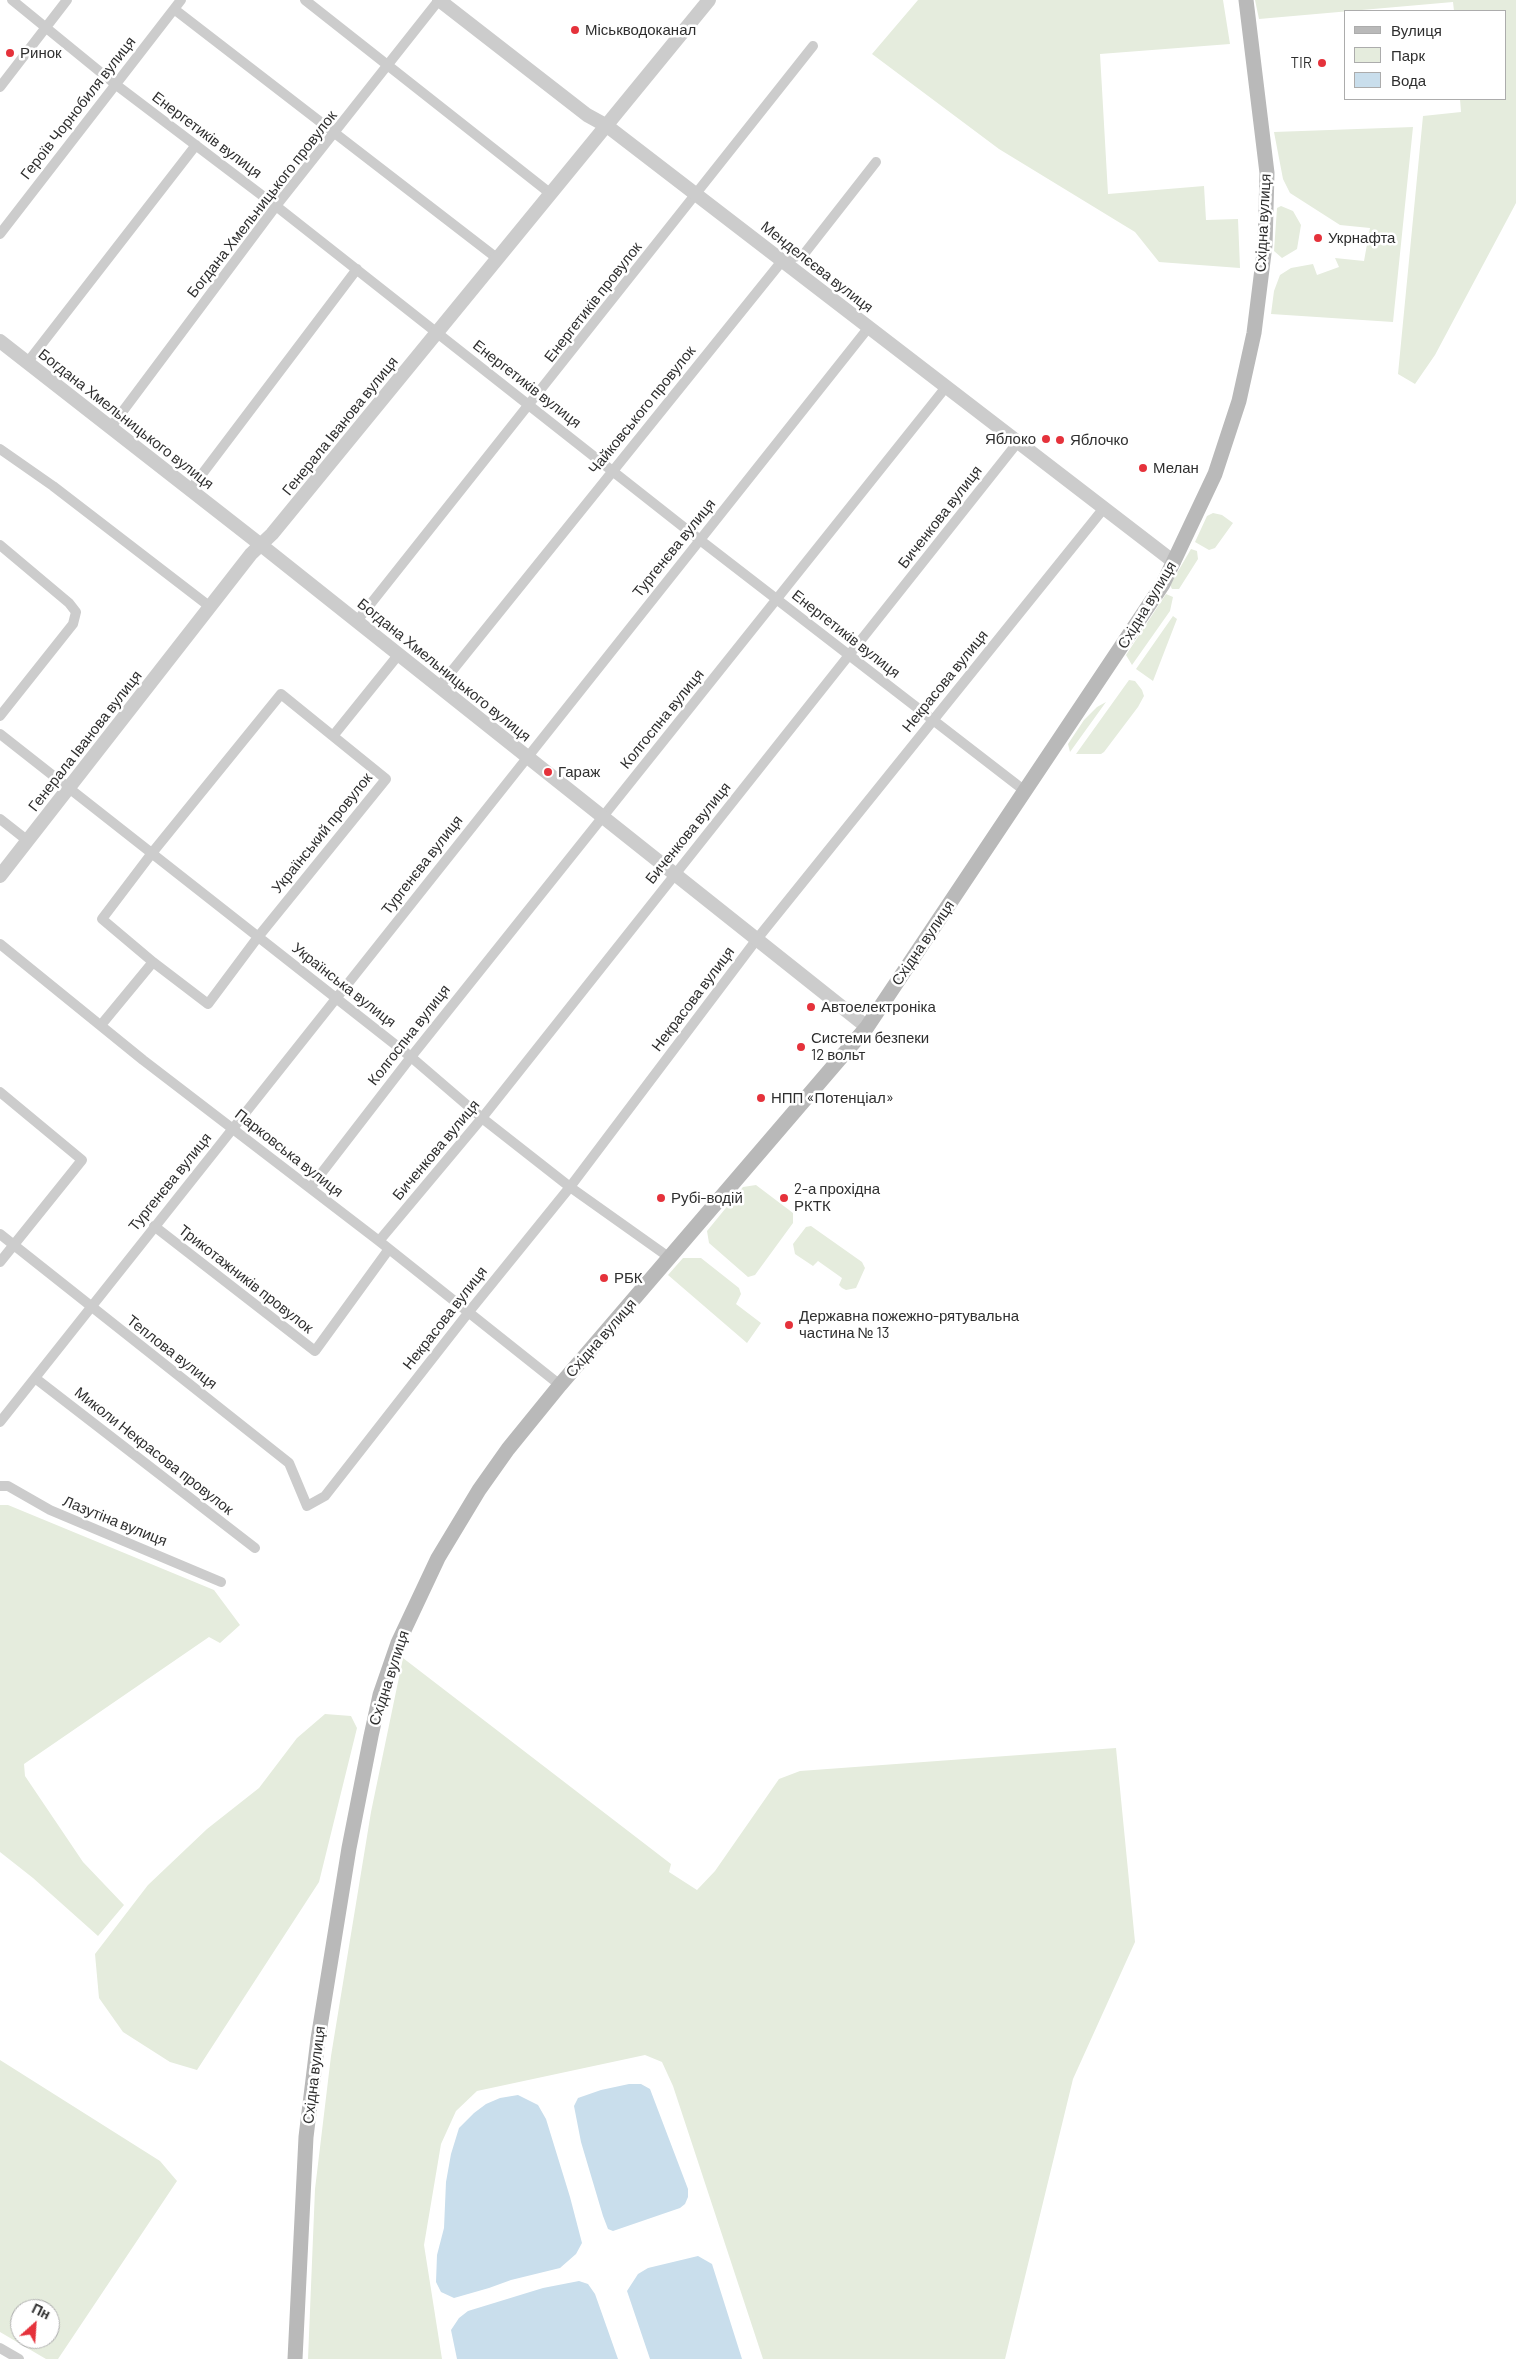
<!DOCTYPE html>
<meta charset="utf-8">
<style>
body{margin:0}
#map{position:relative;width:1516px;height:2359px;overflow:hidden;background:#fff;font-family:Barlow,sans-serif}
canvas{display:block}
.legend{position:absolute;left:1344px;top:10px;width:162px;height:90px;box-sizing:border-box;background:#fff;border:1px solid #acacac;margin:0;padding:6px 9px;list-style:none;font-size:15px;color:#2f2f2f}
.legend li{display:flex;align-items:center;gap:10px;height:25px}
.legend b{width:25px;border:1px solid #acacac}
.north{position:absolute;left:10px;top:2299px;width:50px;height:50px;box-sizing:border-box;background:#fff;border:1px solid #acacac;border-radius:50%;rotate:26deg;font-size:14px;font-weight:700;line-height:20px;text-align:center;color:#2f2f2f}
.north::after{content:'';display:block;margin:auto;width:18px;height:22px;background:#e5323b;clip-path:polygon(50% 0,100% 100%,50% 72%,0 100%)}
</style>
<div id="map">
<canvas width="1516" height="2359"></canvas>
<ul class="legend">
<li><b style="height:6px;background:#b9b9b9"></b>Вулиця</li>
<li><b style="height:14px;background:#e5ecdd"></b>Парк</li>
<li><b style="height:14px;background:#c9deec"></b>Вода</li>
</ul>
<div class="north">Пн</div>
</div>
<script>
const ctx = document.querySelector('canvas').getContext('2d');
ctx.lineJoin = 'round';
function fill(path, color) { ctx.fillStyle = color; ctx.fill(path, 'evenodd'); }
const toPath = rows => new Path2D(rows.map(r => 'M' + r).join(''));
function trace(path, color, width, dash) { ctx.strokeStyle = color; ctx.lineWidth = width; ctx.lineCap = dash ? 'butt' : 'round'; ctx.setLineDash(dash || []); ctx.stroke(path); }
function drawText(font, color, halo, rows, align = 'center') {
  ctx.font = font + ' Barlow,sans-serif'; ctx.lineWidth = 5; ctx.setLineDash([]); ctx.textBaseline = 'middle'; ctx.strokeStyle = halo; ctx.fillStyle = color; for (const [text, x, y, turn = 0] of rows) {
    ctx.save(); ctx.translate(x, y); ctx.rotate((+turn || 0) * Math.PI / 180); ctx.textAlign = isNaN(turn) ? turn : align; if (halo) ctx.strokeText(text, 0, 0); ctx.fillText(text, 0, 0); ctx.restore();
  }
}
fill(toPath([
 [918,0,1223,0,1230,44,1100,54,1108,194,1204,186,1206,220,1238,219,1240,268,1159,262,1135,232,999,149,872,54],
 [1255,0,1516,0,1516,203,1435,355,1415,384,1398,374,1423,116,1461,112,1460,99,1505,99,1505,11,1454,11,1453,2,1259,19],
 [1413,127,1393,322,1271,314,1274,291,1280,275,1291,268,1313,264,1317,275,1339,267,1335,258,1364,261,1370,228,1340,225,1290,193,1283,179,1274,132],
 [1281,206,1293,211,1301,225,1297,249,1282,258,1274,251,1277,208],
 [1213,513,1222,515,1233,523,1215,548,1209,550,1195,542,1207,516],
 [1191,549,1197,551,1198,559,1179,589,1172,589,1170,585],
 [1166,594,1173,597,1170,611,1132,665,1126,655],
 [1173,616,1177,619,1153,681,1136,669],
 [1129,680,1135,681,1142,690,1144,696,1138,707,1104,752,1101,754,1076,754],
 [1106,702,1070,752,1068,744,1084,720,1097,707],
 [756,1185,793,1213,793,1223,755,1275,748,1277,709,1243,707,1231,743,1187],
 [811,1226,862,1262,865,1268,856,1288,846,1290,842,1288,839,1285,842,1278,818,1261,813,1266,795,1254,793,1244,806,1227],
 [683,1258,701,1258,739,1288,741,1294,736,1304,761,1323,747,1343,668,1275],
 [0,1505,8,1505,214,1590,240,1625,220,1643,209,1637,24,1764,25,1776,83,1862,124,1905,98,1936,33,1878,0,1852],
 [403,1658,671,1864,669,1872,697,1890,715,1871,779,1779,800,1771,1116,1748,1135,1942,1073,2079,1005,2359,763,2359,673,2086,662,2062,645,2055,477,2091,456,2111,441,2144,424,2245,442,2359,308,2359,315,2189,331,2056,371,1812],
 [325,1714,351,1716,357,1728,319,1882,197,2070,170,2062,123,2032,99,1998,95,1954,148,1885,207,1829,259,1788,297,1738],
 [0,2060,160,2161,177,2181,58,2359,46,2359,0,2332],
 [20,2309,50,2309,50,2339,20,2339]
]), '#e5ecdd');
fill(toPath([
 [629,2084,641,2084,650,2089,688,2189,688,2197,685,2204,680,2208,613,2231,608,2229,603,2216,581,2142,574,2106,578,2098,601,2090],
 [518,2095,538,2105,546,2119,570,2197,582,2243,576,2254,560,2268,511,2280,489,2288,454,2298,441,2292,436,2282,437,2255,444,2228,446,2182,451,2154,459,2128,474,2113,486,2104,500,2098],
 [698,2256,712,2264,742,2359,650,2359,627,2291,638,2274,648,2268],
 [579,2281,588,2284,595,2294,618,2359,457,2359,451,2330,459,2318,468,2311,543,2288]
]), '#c9deec');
trace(toPath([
 [12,0,115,84,276,206,700,540,1025,791],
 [305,0,551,194],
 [174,9,498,259],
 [0,87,67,0],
 [0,234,181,0],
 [27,363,196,145],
 [111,427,276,206,439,0],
 [0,449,53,486,209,606],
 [190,490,357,269],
 [0,545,69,603,76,612,73,624,0,716],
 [357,621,813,46],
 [439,687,782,261,804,254,876,162],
 [281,694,386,779,258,937,208,1004,153,962,102,919,152,853,281,694],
 [0,734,411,1057,482,1118,570,1187,670,1258],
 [333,736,399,654],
 [0,819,28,841],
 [0,944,143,1060,379,1241,560,1385],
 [101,1025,153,962],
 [0,1092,82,1160,0,1262],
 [310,1188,411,1057,946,387],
 [154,1226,315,1351,389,1249],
 [0,1234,289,1463,307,1506,325,1496,468,1313,570,1187,757,939,1104,508],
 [379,1241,482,1118,1018,442],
 [35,1378,255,1548],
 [0,1422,869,327],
 [0,1486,8,1486,50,1510,221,1582],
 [0,2348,19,2359]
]), '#ccc', 10);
trace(toPath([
 [439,0,587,115,607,126,1174,562],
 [0,341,261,545,867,1027],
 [0,876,251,554,272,534,709,0]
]), '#ccc', 14);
trace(toPath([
 [295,2359,306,2137,318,2039,349,1848,371,1736,380,1695,398,1643,438,1558,479,1490,508,1449,560,1385,867,1027,1163,584,1215,474,1239,401,1254,333,1265,245,1267,173,1246,0]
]), '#b9b9b9', 15);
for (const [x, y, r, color] of [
 [575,30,5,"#e5323b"],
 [10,53,5,"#e5323b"],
 [1322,63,5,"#e5323b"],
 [1318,238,5,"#e5323b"],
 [1046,439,5,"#e5323b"],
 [1060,440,5,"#e5323b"],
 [1143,468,5,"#e5323b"],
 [548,772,5,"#e5323b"],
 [811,1007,5,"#e5323b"],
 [801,1047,5,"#e5323b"],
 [761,1098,5,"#e5323b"],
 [661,1198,5,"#e5323b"],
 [784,1198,5,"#e5323b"],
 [604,1278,5,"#e5323b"],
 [789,1325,5,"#e5323b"]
]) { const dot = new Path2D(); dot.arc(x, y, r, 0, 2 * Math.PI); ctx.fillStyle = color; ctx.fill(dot); trace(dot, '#fff', 2); }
drawText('15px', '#2f2f2f', '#fff', [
 ["Міськводоканал",585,30],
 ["Ринок",20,53],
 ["TIR",1312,63,"right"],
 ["Укрнафта",1328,238],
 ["Яблоко",1036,439,"right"],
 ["Яблочко",1070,440],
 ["Мелан",1153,468],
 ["Гараж",558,772],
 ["Автоелектроніка",821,1007],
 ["Системи безпеки",811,1038],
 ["12 вольт",811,1055],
 ["НПП «Потенціал»",771,1098],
 ["2-а прохідна",794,1189],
 ["РКТК",794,1206],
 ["Рубі-водій",671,1198],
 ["РБК",614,1278],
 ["Державна пожежно-рятувальна",799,1316],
 ["частина № 13",799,1333]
], 'left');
drawText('15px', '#2f2f2f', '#fff', [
 ["Героїв Чорнобиля вулиця",78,108,-52],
 ["Енергетиків вулиця",207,135,37],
 ["Богдана Хмельницького провулок",262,204,-52],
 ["Східна вулиця",1263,223,-87],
 ["Менделєєва вулиця",817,267,38],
 ["Енергетиків провулок",593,302,-52],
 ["Енергетиків вулиця",527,384,38],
 ["Чайковського провулок",642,410,-51],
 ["Богдана Хмельницького вулиця",126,419,38],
 ["Генерала Іванова вулиця",340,426,-51],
 ["Биченкова вулиця",940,517,-52],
 ["Тургенєва вулиця",674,548,-51],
 ["Східна вулиця",1147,605,-59],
 ["Енергетиків вулиця",846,634,38],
 ["Богдана Хмельницького вулиця",444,670,39],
 ["Некрасова вулиця",945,681,-51],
 ["Колгоспна вулиця",662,719,-51],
 ["Генерала Іванова вулиця",85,741,-52],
 ["Український провулок",322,833,-51],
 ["Биченкова вулиця",688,833,-51],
 ["Тургенєва вулиця",422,865,-52],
 ["Східна вулиця",923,943,-56],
 ["Українська вулиця",344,985,38],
 ["Некрасова вулиця",693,999,-53],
 ["Колгоспна вулиця",409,1035,-52],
 ["Биченкова вулиця",436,1150,-50],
 ["Парковська вулиця",289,1153,38],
 ["Тургенєва вулиця",170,1182,-51],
 ["Трикотажників провулок",246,1279,38],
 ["Некрасова вулиця",445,1318,-52],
 ["Східна вулиця",601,1338,-49],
 ["Теплова вулиця",172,1352,38],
 ["Миколи Некрасова провулок",154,1451,38],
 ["Лазутіна вулиця",115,1521,22],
 ["Східна вулиця",389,1678,-72],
 ["Східна вулиця",314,2075,-83]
]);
</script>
